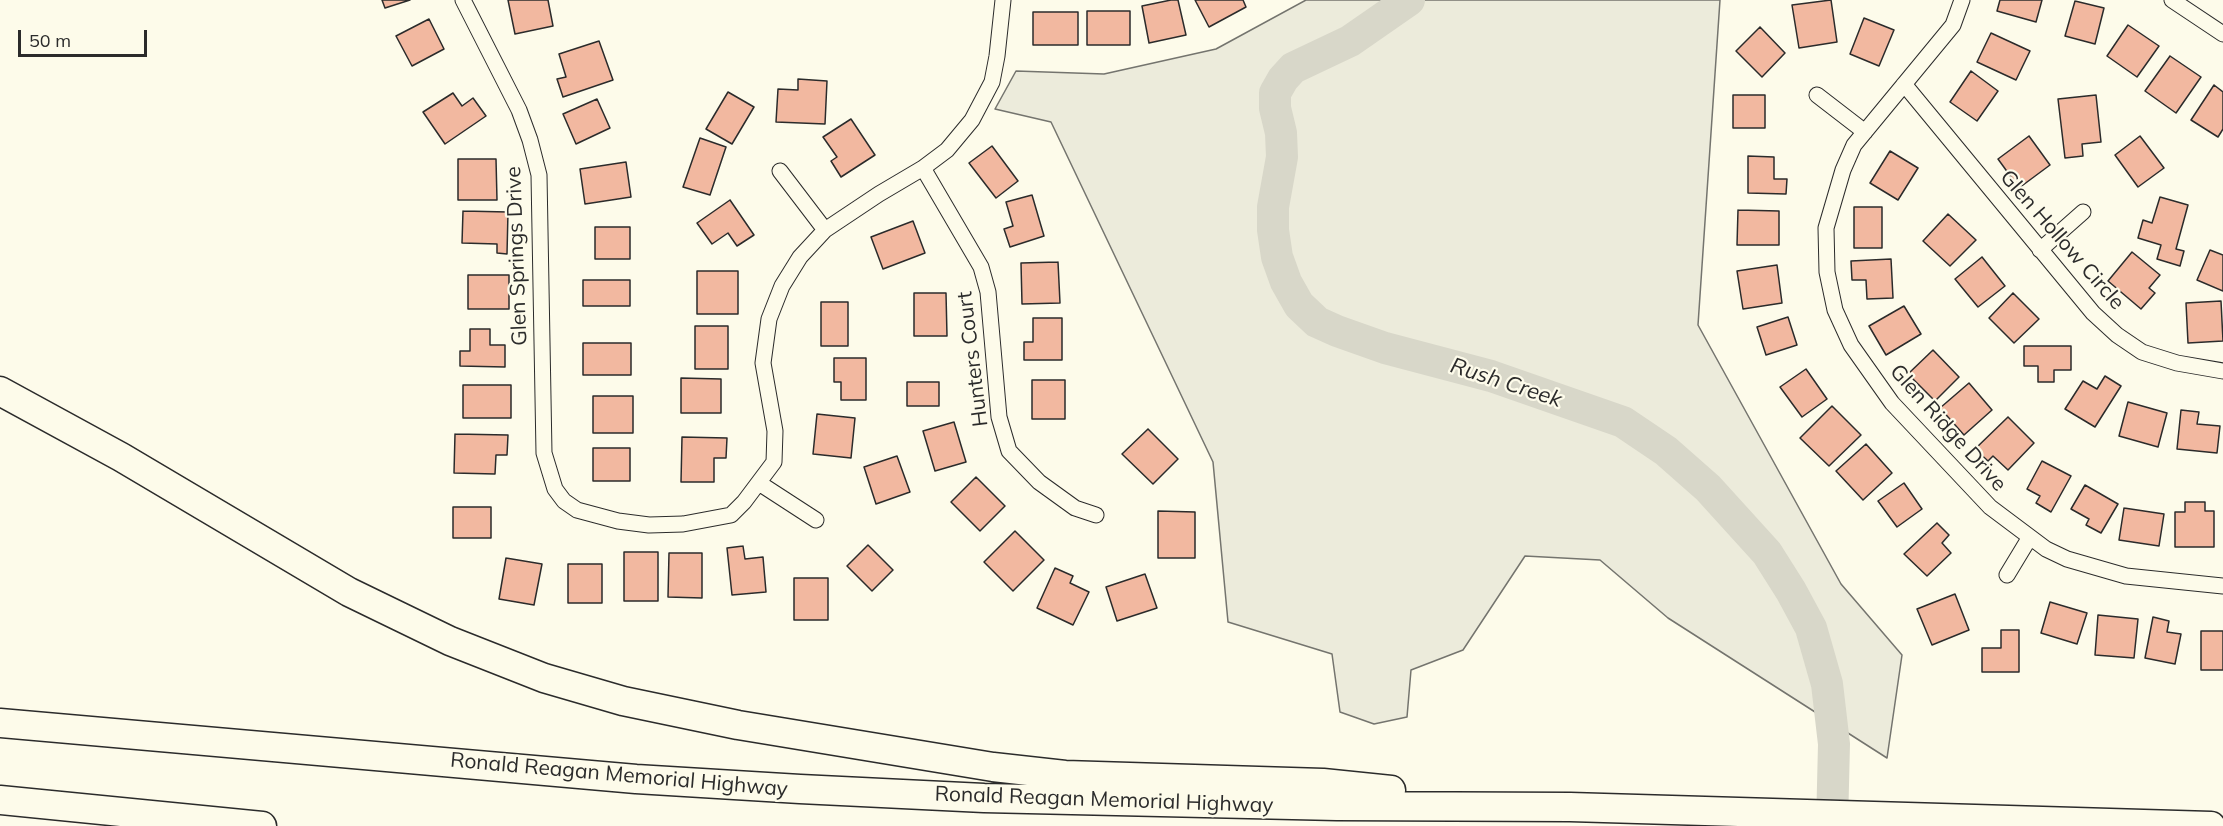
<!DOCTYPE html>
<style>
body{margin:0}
#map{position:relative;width:2223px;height:826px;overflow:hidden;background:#fdfbea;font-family:Mulish,sans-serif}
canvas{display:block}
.scale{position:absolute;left:18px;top:30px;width:129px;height:27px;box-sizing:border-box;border:3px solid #2b2b2b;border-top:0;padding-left:8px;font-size:18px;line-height:21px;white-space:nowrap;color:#2b2b2b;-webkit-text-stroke:4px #fdfbea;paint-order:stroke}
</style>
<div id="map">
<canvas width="2223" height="826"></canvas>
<div class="scale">50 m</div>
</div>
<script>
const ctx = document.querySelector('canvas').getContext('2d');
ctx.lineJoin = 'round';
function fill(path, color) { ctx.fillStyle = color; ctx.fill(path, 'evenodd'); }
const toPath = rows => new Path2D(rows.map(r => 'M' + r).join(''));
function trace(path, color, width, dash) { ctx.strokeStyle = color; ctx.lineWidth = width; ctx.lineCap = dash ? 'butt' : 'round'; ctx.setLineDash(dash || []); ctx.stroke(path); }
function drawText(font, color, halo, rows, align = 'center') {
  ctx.font = font + ' Mulish,sans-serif'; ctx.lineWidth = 4.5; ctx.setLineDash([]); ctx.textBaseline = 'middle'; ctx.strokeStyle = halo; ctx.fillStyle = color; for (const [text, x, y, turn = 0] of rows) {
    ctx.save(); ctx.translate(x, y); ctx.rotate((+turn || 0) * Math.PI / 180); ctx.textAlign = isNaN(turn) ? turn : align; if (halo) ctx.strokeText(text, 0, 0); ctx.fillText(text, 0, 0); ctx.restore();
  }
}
const green = toPath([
 [1306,0,1720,0,1698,325,1841,584,1902,655,1887,758,1668,618,1600,560,1525,556,1463,650,1411,670,1407,717,1374,724,1340,712,1332,654,1228,622,1213,462,1051,122,995,109,1016,71,1104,74,1216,49,1306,0]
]);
fill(green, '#ecebdb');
trace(green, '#74746e', 1.5);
trace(toPath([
 [1409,0,1350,41,1293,68,1283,79,1275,93,1275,108,1281,133,1282,157,1273,207,1273,230,1277,257,1286,282,1299,305,1317,322,1337,331,1385,348,1491,376,1623,422,1666,451,1708,488,1767,553,1791,591,1811,628,1827,684,1834,744,1832,826]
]), '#d8d7c9', 32);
const building = toPath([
 [382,0,410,0,385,8,382,0],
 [508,0,548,0,553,26,515,34,508,0],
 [1171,0,1178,0,1186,35,1149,43,1142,6,1171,0],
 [1195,0,1243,0,1246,7,1209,27,1195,0],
 [1831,0,1837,42,1799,48,1792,5,1831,0],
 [2000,0,2042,0,2036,22,1997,11,2000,0],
 [2075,1,2104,8,2095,44,2065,36,2075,1],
 [1087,11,1130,11,1130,45,1087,45,1087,11],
 [1033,12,1078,12,1078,45,1033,45,1033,12],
 [1864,18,1894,30,1879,66,1850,54,1864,18],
 [429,19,444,49,412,66,396,36,429,19],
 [2128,25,2159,46,2137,77,2107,56,2128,25],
 [1760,27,1785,53,1762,77,1736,51,1760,27],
 [1991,33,2030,51,2016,80,1977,62,1991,33],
 [599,41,613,80,563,97,557,79,566,77,559,54,599,41],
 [2170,56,2201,77,2176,113,2145,91,2170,56],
 [1971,71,1998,91,1977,121,1950,102,1971,71],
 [798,79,827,81,825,124,776,122,778,89,798,90,798,79],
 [2214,85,2223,92,2223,129,2218,137,2191,120,2214,85],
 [728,92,754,107,732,144,706,129,728,92],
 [453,93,462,106,473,98,486,116,445,144,423,112,453,93],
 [1733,95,1765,95,1765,128,1733,128,1733,95],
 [2096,95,2101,142,2082,144,2083,156,2065,158,2058,99,2096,95],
 [597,99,610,128,576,144,563,114,597,99],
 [851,119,875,155,841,177,831,161,837,157,823,137,851,119],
 [2029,136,2050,165,2019,188,1998,159,2029,136],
 [2140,136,2164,168,2138,187,2115,155,2140,136],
 [700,138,726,147,710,195,683,187,700,138],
 [992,146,1018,181,996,198,969,163,992,146],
 [1890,151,1918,168,1898,200,1870,183,1890,151],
 [1748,156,1774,157,1774,179,1787,179,1786,194,1748,193,1748,156],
 [458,159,496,159,497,200,458,200,458,159],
 [626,162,631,197,585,204,580,169,626,162],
 [1032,195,1044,236,1010,247,1004,229,1013,226,1006,202,1032,195],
 [2160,197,2188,205,2176,249,2184,251,2180,266,2157,259,2161,245,2138,238,2143,220,2152,223,2160,197],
 [730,200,754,235,737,246,728,233,712,244,697,223,730,200],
 [1854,207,1882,207,1882,248,1854,248,1854,207],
 [1738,210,1779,211,1779,245,1737,245,1738,210],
 [463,211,508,212,507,254,497,253,497,244,462,243,463,211],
 [1948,214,1976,240,1950,266,1923,241,1948,214],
 [913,221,925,253,883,269,871,237,913,221],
 [595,227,630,227,630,259,595,259,595,227],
 [2210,250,2223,255,2223,291,2197,280,2210,250],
 [2132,252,2160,275,2149,288,2155,293,2141,309,2108,281,2132,252],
 [1982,257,2005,286,1978,307,1955,279,1982,257],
 [1891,259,1893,298,1867,299,1866,280,1852,280,1851,261,1891,259],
 [1058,262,1060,303,1022,304,1021,263,1058,262],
 [1777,265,1782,303,1743,309,1737,271,1777,265],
 [697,271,738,271,738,314,697,314,697,271],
 [468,275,509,275,509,309,468,309,468,275],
 [583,280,630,280,630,306,583,306,583,280],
 [914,293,946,293,947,336,914,336,914,293],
 [2013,293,2039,319,2014,343,1989,318,2013,293],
 [2221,301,2223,341,2188,343,2186,303,2221,301],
 [821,302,848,302,848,346,821,346,821,302],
 [1904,306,1921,334,1886,355,1869,326,1904,306],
 [1788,317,1797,345,1766,355,1757,327,1788,317],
 [1033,318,1062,318,1062,360,1024,360,1024,342,1033,342,1033,318],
 [695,326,728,326,728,369,695,369,695,326],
 [470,329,490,329,490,345,505,345,505,367,460,366,460,351,470,351,470,329],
 [583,343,631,343,631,375,583,375,583,343],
 [2024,346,2071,346,2071,370,2054,370,2054,382,2038,382,2038,366,2024,366,2024,346],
 [1933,350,1959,377,1935,401,1908,374,1933,350],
 [834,358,866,358,866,400,841,400,841,382,834,382,834,358],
 [1806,369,1827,399,1802,417,1780,387,1806,369],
 [2105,376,2121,386,2095,427,2065,409,2083,381,2097,389,2105,376],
 [681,378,721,379,721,413,681,413,681,378],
 [1032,380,1065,380,1065,419,1032,419,1032,380],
 [907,382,939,382,939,406,907,406,907,382],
 [1969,383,1992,410,1964,435,1940,408,1969,383],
 [463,385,511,385,511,418,463,418,463,385],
 [593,396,633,396,633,433,593,433,593,396],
 [2128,402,2167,413,2158,447,2119,436,2128,402],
 [1832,406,1861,435,1829,466,1800,438,1832,406],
 [2181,410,2199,412,2197,424,2220,426,2217,453,2177,449,2181,410],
 [817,414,855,418,851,458,813,454,817,414],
 [2008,417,2034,443,2008,470,1993,456,1988,461,1975,449,2008,417],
 [954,422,966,462,935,471,923,431,954,422],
 [1148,429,1178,459,1153,484,1122,454,1148,429],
 [455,434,508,435,507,455,496,455,495,474,454,473,455,434],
 [682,437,727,438,726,458,714,458,714,482,681,482,682,437],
 [1866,444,1892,473,1863,500,1836,471,1866,444],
 [593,448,630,448,630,481,593,481,593,448],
 [897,456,910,492,876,504,864,467,897,456],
 [2042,461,2071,476,2051,512,2036,503,2040,496,2027,489,2042,461],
 [976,477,1005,506,980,531,951,502,976,477],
 [1904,483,1922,509,1897,527,1878,501,1904,483],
 [2085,485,2118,504,2101,533,2086,525,2089,519,2071,509,2085,485],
 [2185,502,2205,502,2205,511,2214,511,2214,547,2175,547,2175,512,2185,512,2185,502],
 [453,507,491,507,491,538,453,538,453,507],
 [2124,508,2164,514,2159,546,2119,540,2124,508],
 [1158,511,1195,512,1195,558,1158,558,1158,511],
 [1937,523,1949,535,1942,543,1951,553,1927,576,1904,554,1937,523],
 [1015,531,1044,560,1013,591,984,562,1015,531],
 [868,545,893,570,872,591,847,566,868,545],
 [743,546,745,559,763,557,766,592,732,595,727,548,743,546],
 [624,552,658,552,658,601,624,601,624,552],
 [669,553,702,553,702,598,668,597,669,553],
 [506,558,542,564,534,605,499,599,506,558],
 [568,564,602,564,602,603,568,603,568,564],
 [1055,568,1073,576,1070,583,1089,592,1073,625,1037,608,1055,568],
 [1145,574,1157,608,1117,621,1106,587,1145,574],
 [794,578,828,578,828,620,794,620,794,578],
 [1955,594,1969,630,1932,645,1917,609,1955,594],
 [2050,602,2087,613,2077,644,2041,633,2050,602],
 [2098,615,2138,619,2134,658,2095,655,2098,615],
 [2153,617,2169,621,2167,632,2181,634,2175,664,2145,658,2153,617],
 [2001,630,2019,630,2019,672,1982,672,1982,648,2001,648,2001,630],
 [2201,631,2223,631,2223,670,2201,670,2201,631]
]);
fill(building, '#f2b8a0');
trace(building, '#2b2b2b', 1.5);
const minor = toPath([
 [463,0,519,110,530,140,539,175,544,453,555,489,564,501,577,510,618,521,649,525,683,524,731,515,744,502,774,462,775,431,763,363,769,319,782,286,800,257,825,230,879,194,923,168,947,150,972,120,992,82,997,56,1003,0],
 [1962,0,1953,25,1854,145,1843,170,1826,228,1827,272,1835,310,1851,345,1892,403,1990,507,2046,549,2067,559,2126,576,2223,586],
 [2172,0,2223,34],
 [1904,84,2093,313,2117,335,2142,352,2177,363,2223,371],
 [1817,95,1865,132],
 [923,168,981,267,988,292,999,417,1009,451,1039,482,1075,508,1096,515],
 [780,171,825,230],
 [2040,250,2083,212],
 [759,483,816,520],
 [2007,575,2030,537]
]);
const motorway = toPath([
 [0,391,121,457,349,592,450,641,544,678,623,701,738,725,993,767,1065,775,1323,783,1391,790],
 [0,723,636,779,800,789,984,798,1337,806,1570,807,2211,826],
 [0,800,262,826]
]);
trace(minor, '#2b2b2b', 17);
trace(motorway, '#2b2b2b', 31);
trace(minor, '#fdfbea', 15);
trace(motorway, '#fdfbea', 28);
drawText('21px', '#2b2b2b', '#fdfbea', [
 ["Glen Hollow Circle",2062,240,49],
 ["Glen Springs Drive",517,256,-92],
 ["Hunters Court",973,359,-97],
 ["Glen Ridge Drive",1948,428,48],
 ["Ronald Reagan Memorial Highway",619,775,5],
 ["Ronald Reagan Memorial Highway",1104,800,2]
]);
drawText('italic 22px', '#2b2b2b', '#fdfbea', [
 ["Rush Creek",1506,383,18]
]);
</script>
